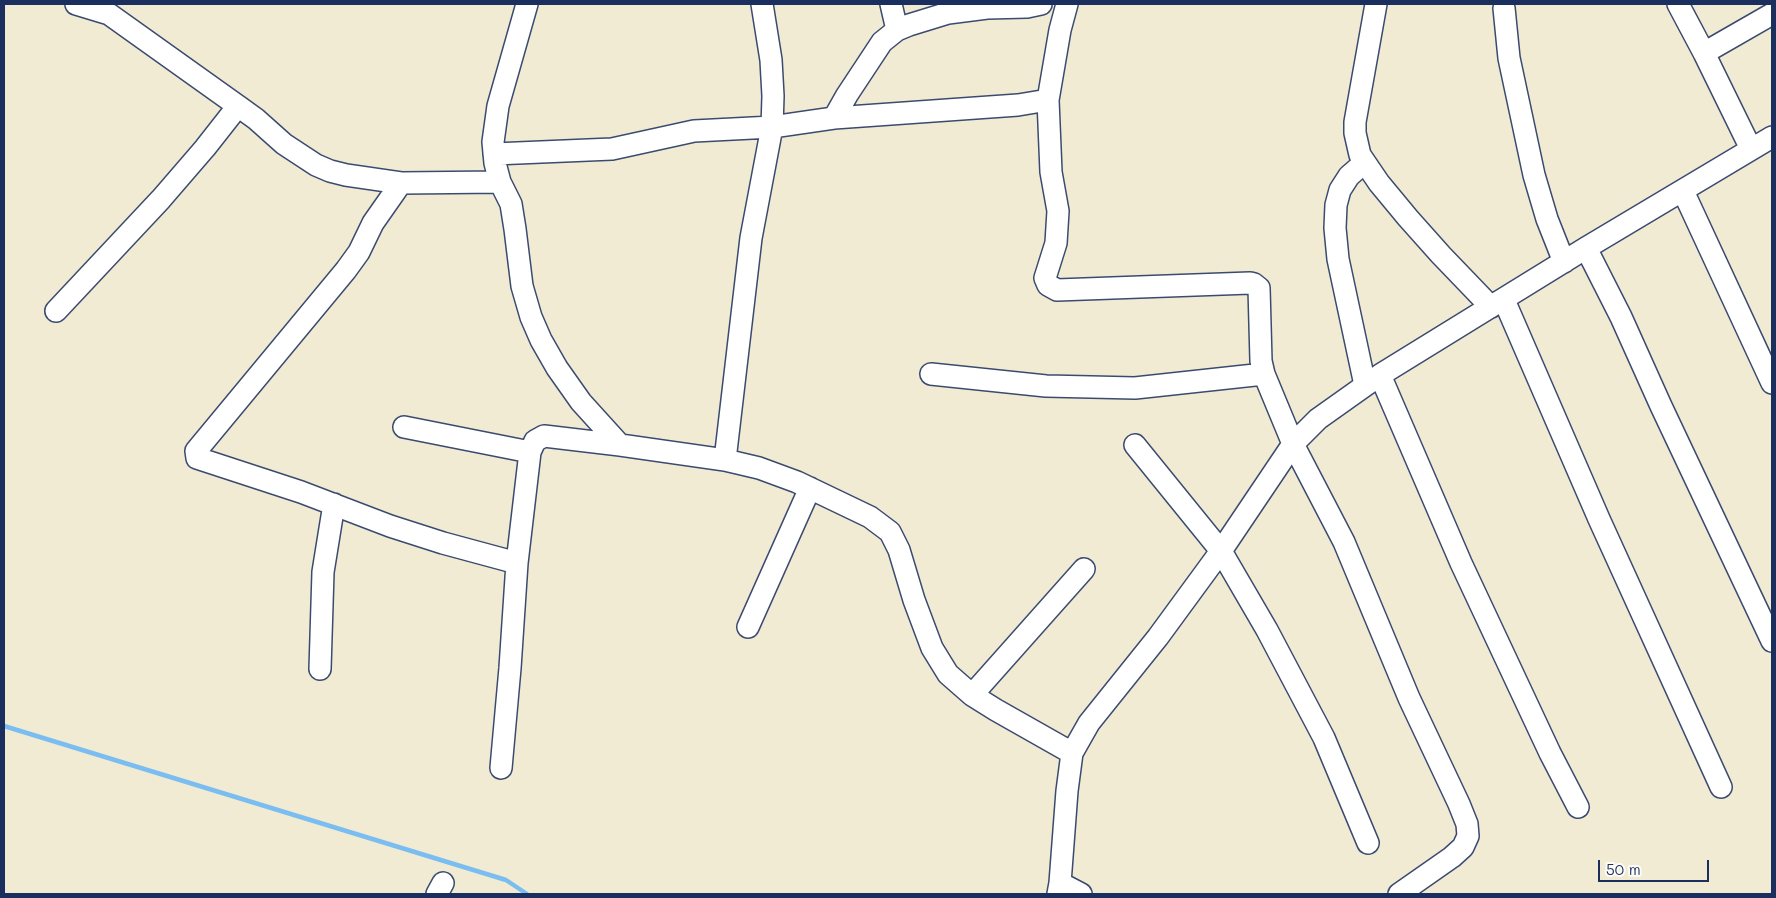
<!DOCTYPE html>
<style>
body{margin:0}
#map{position:relative;width:1776px;height:898px;overflow:hidden;background:#f1ebd3;font-family:Mali,sans-serif}
canvas{display:block}
.frame{position:absolute;inset:0;border:5px solid #1b2f5e;pointer-events:none}
.scale{position:absolute;left:1598px;top:860px;width:111px;height:22px;box-sizing:border-box;border:2px solid #1b2f5e;border-top:0;padding-left:6px;font-size:15px;line-height:18px;white-space:nowrap;color:#1b2f5e;-webkit-text-stroke:4px #fdfcf7;paint-order:stroke}
</style>
<div id="map">
<canvas width="1776" height="898"></canvas>
<div class="frame"></div>
<div class="scale">50 m</div>
</div>
<script>
const ctx = document.querySelector('canvas').getContext('2d');
ctx.lineJoin = 'round';
const toPath = rows => new Path2D(rows.map(r => 'M' + r).join(''));
function trace(path, color, width, dash) { ctx.strokeStyle = color; ctx.lineWidth = width; ctx.lineCap = dash ? 'butt' : 'round'; ctx.setLineDash(dash || []); ctx.stroke(path); }
trace(toPath([
 [4,726,506,880,527,894]
]), '#7abdf0', 4.5);
const minor = toPath([
 [76,4,109,14,238,106],
 [527,4,498,106,493,142,495,163,500,182,511,204,515,229,522,286,531,317,541,340,557,368,581,402,620,445],
 [891,4,897,30],
 [1376,4,1355,122,1355,133,1360,155,1379,183,1408,218,1441,255,1491,307],
 [1678,4,1704,53,1751,149],
 [1504,8,1509,58,1534,175,1547,219,1564,262],
 [1704,53,1772,14],
 [1048,100,1051,172,1058,211,1056,243,1045,278,1048,285,1057,290,1250,283,1254,284,1259,288,1261,361,1264,374,1293,444,1344,542,1409,698,1459,804,1467,824,1468,836,1463,847,1452,857,1399,894],
 [834,118,847,95,882,42,897,30,909,25,948,13,987,8,1027,7,1041,4],
 [494,154,612,149,694,131,772,127,834,118,1018,105,1048,100,1060,30,1067,4],
 [1364,163,1349,176,1340,190,1336,205,1335,228,1338,259,1365,385],
 [401,183,373,223,359,252,346,270,196,451,197,458,301,492,390,526,443,543,517,563],
 [1683,191,1772,383],
 [1586,248,1621,317,1661,406,1772,641],
 [1504,300,1599,519,1721,787],
 [56,311,161,199,205,148,238,106,256,119,284,144,316,165,330,171,346,175,401,183,500,182],
 [931,374,1046,386,1135,388,1264,374],
 [1380,375,1461,563,1550,753,1578,807],
 [404,427,530,452],
 [1135,445,1221,551,1267,630,1324,738,1368,843],
 [725,460,751,238,772,127,773,96,771,60,762,4],
 [748,627,810,488],
 [320,669,323,572,334,504],
 [972,695,1084,569],
 [501,768,510,668,517,563,530,452,535,441,544,436,620,445,725,460,759,468,797,482,870,517,890,532,899,550,914,600,932,648,948,674,972,695,996,710,1072,753],
 [1060,883,1081,894],
 [437,894,443,883],
 [1058,894,1060,883,1067,791,1072,753,1089,723,1158,637,1221,551,1293,444,1318,419,1380,375,1586,248,1772,137]
]);
trace(minor, '#3b4b70', 24);
trace(minor, '#fff', 21);
</script>
